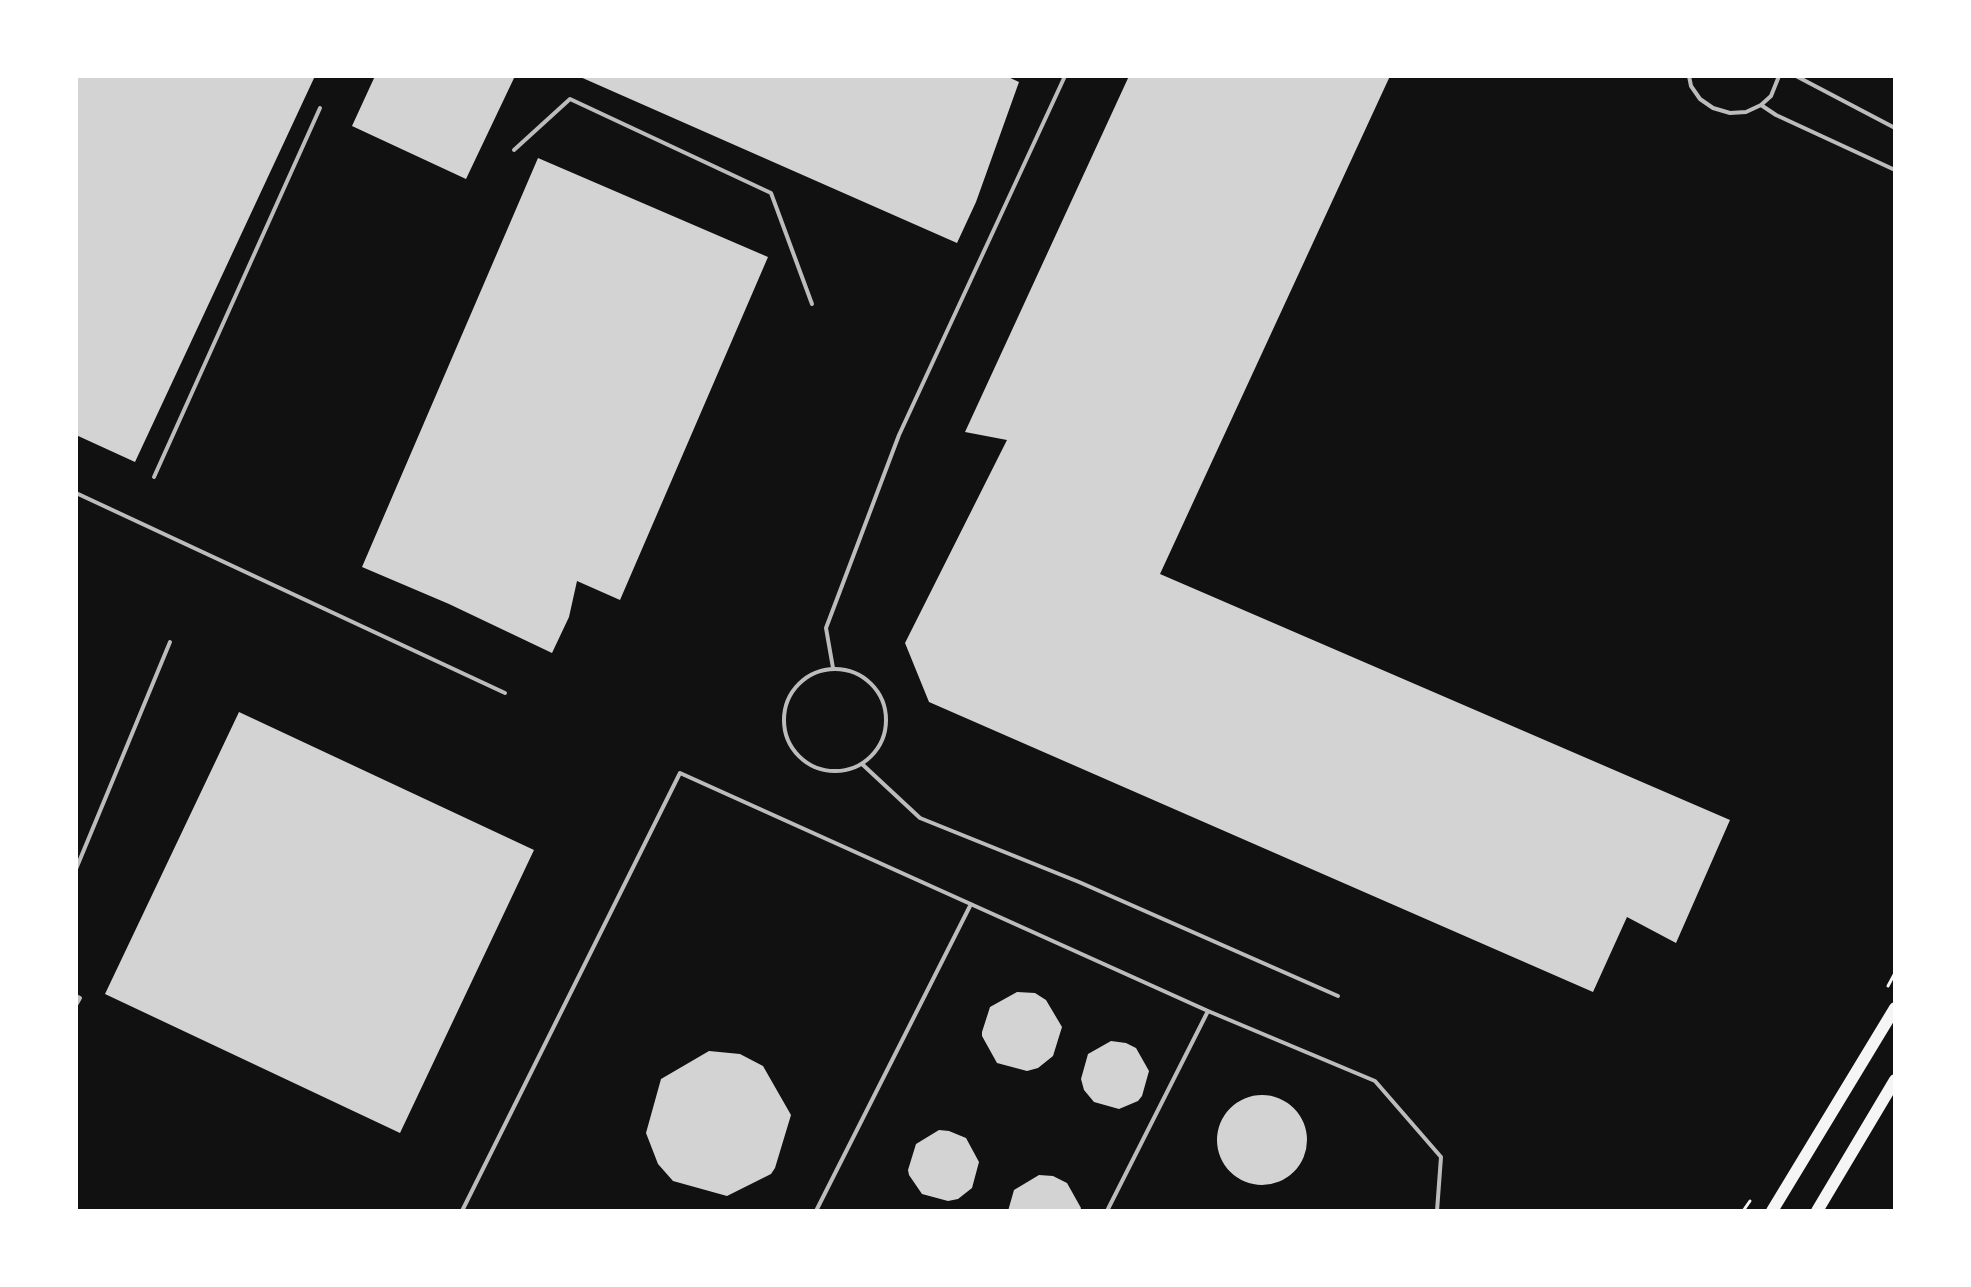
<!DOCTYPE html>
<style>
body{margin:0}
#map{position:relative;width:1971px;height:1287px;overflow:hidden;background:#111;font-family:"Golos Text",sans-serif}
canvas{display:block}
.frame{position:absolute;inset:0;border:78px solid #fff;pointer-events:none}
</style>
<div id="map">
<canvas width="1971" height="1287"></canvas>
<div class="frame"></div>
</div>
<script>
const ctx = document.querySelector('canvas').getContext('2d');
ctx.lineJoin = 'round';
function fill(path, color) { ctx.fillStyle = color; ctx.fill(path, 'evenodd'); }
const toPath = rows => new Path2D(rows.map(r => 'M' + r).join(''));
function trace(path, color, width, dash) { ctx.strokeStyle = color; ctx.lineWidth = width; ctx.lineCap = dash ? 'butt' : 'round'; ctx.setLineDash(dash || []); ctx.stroke(path); }
fill(toPath([
 [76,76,315,76,135,462,76,435],
 [375,76,515,76,466,179,352,126],
 [578,76,1006,76,1019,82,976,202,957,243],
 [1129,76,1390,76,1160,574,1730,820,1676,943,1627,917,1593,992,929,702,905,643,1007,440,965,432],
 [538,158,768,257,620,600,577,581,569,617,552,653,449,604,362,567],
 [239,712,534,850,400,1133,105,994],
 [1017,992,1035,993,1046,1000,1062,1027,1053,1056,1038,1068,1027,1071,997,1063,982,1036,982,1032,990,1007],
 [1111,1041,1126,1043,1136,1048,1149,1071,1142,1096,1138,1101,1119,1109,1094,1102,1084,1090,1081,1079,1088,1054],
 [709,1051,740,1054,763,1066,791,1115,775,1168,771,1174,727,1196,673,1181,658,1164,646,1133,661,1079],
 '1217 1140a45 45 0 1 1 90 0a45 45 0 1 1-90 0Z',
 [939,1130,949,1131,966,1138,979,1162,972,1188,958,1199,948,1201,922,1194,909,1175,908,1170,916,1144],
 [1039,1175,1053,1176,1067,1183,1081,1208,1080,1211,1008,1211,1014,1190]
]), '#d3d3d3');
trace(toPath([
 [1888,986,1895,973],
 [1743,1211,1750,1201]
]), '#f5f5f5', 3);
trace(toPath([
 [1689,76,1691,86,1700,99,1713,108,1730,113,1746,112,1761,105,1771,96,1779,76],
 [1796,76,1895,128],
 [1761,105,1776,115,1895,170],
 [514,150,570,99,771,193,812,304],
 [154,477,320,108],
 [76,493,505,693],
 [833,668,826,628,899,435,1065,76],
 '784 720a51 51 0 1 1 102 0a51 51 0 1 1-102 0Z',
 [862,764,920,818,1079,882,1338,996],
 [76,869,170,642],
 [76,996,80,998,76,1005],
 [462,1211,680,773,1208,1011,1375,1081,1441,1157,1437,1211],
 [816,1211,971,904],
 [1107,1211,1208,1011]
]), '#bcbcbc', 4);
trace(toPath([
 [1772,1211,1895,1008],
 [1817,1211,1895,1080]
]), '#f5f5f5', 12);
</script>
